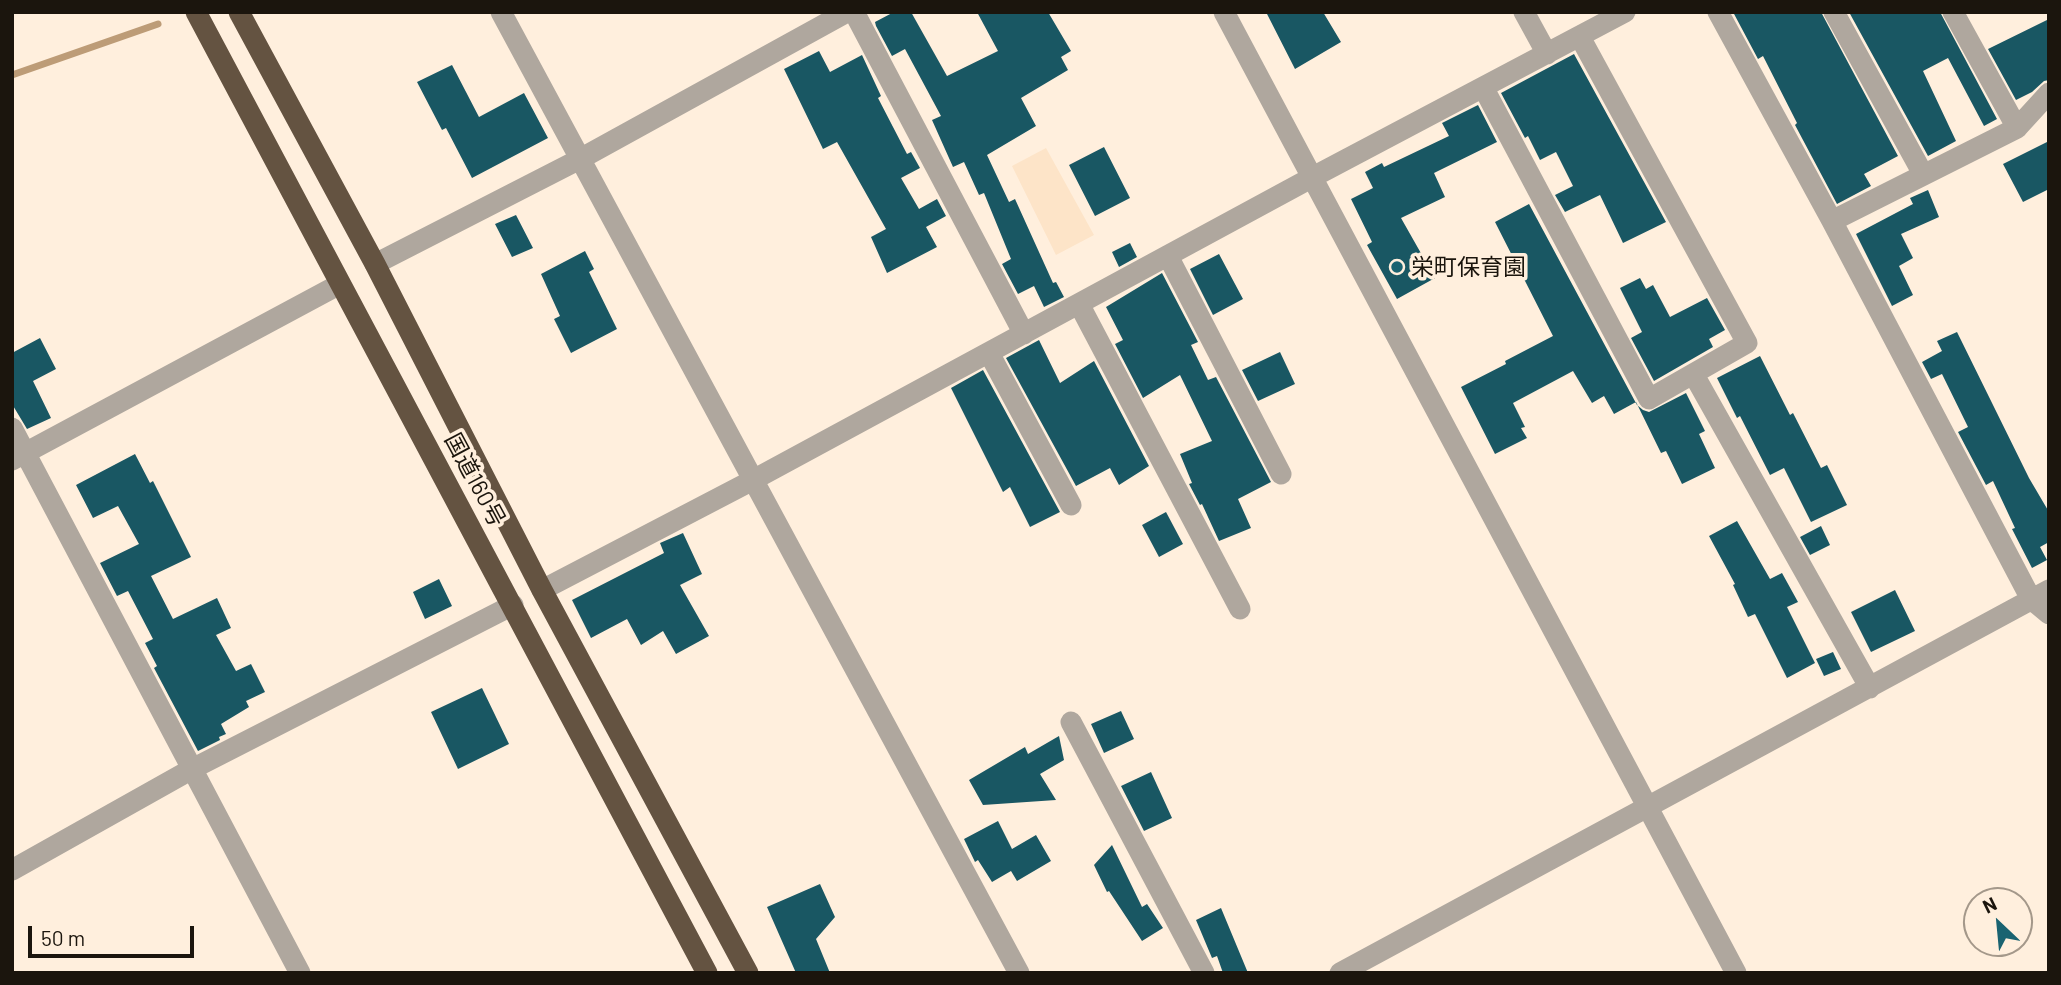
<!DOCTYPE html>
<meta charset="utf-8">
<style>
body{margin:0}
#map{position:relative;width:2061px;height:985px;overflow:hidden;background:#ffefdd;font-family:Barlow,sans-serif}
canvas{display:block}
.frame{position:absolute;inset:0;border:14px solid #1b150d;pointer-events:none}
.north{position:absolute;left:1963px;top:887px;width:70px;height:70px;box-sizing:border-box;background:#ffefdd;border:2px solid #a4988a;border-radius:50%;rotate:334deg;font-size:19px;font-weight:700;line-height:28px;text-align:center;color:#1b150d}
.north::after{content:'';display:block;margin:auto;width:24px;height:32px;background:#1a6371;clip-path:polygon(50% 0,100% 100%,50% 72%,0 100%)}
.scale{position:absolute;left:28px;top:926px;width:166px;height:32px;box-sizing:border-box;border:4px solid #1b150d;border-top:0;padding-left:9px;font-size:21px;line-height:24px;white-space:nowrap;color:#1b150d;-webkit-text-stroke:5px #ffefdd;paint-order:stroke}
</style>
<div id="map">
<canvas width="2061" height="985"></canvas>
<div class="frame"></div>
<div class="north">N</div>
<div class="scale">50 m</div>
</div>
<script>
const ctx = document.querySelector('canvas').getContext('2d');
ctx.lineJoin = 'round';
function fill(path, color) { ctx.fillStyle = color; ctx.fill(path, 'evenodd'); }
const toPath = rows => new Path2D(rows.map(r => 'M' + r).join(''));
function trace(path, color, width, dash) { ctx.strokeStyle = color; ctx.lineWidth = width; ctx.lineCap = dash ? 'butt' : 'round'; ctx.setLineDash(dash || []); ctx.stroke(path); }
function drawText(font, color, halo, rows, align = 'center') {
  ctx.font = font + ' Barlow,"Noto Sans JP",sans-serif'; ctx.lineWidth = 7; ctx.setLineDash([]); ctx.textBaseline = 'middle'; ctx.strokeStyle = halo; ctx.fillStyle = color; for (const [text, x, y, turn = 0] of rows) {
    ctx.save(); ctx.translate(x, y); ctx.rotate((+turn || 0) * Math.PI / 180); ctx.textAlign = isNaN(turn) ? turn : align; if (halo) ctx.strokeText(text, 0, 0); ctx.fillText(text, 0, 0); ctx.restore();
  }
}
fill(toPath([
 [1046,148,1094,235,1056,255,1012,166]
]), '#fde4c8');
trace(toPath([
 [12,75,158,24]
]), '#bd9c77', 7);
fill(toPath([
 [894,12,911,12,947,76,998,51,977,12,1048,12,1071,51,1061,57,1068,70,1021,98,1036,126,987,155,1009,202,1015,199,1053,283,1056,282,1064,297,1044,307,1034,286,1018,294,1002,264,1011,259,984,193,979,195,964,162,953,167,932,120,941,116,905,49,892,56,876,26,875,22],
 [1266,12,1323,12,1341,42,1295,69],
 [1733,12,1821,12,1898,156,1864,174,1871,186,1837,204,1795,125,1797,123,1763,56,1758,59],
 [1849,12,1940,12,1997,119,1984,126,1948,58,1923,71,1956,141,1928,156],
 [2049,19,2049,80,2044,81,2032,92,2016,100,1988,49],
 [819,51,830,72,862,55,881,96,878,98,907,154,911,152,920,168,901,178,919,209,937,199,946,216,926,227,937,247,887,273,871,237,886,229,837,142,823,149,784,69],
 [1574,54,1666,222,1623,243,1600,195,1565,212,1555,195,1573,186,1556,152,1540,160,1528,136,1525,138,1501,93],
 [452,65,479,117,524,93,548,138,472,178,446,128,442,130,417,82],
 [1478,105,1497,142,1434,173,1445,197,1401,218,1435,278,1397,299,1367,245,1372,242,1351,199,1373,188,1365,172,1382,163,1384,167,1449,136,1442,123],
 [2049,141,2049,189,2023,202,2003,164],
 [1104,147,1130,198,1095,216,1069,165],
 [1928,190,1939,217,1901,234,1913,258,1899,266,1913,295,1892,306,1856,234,1913,204,1910,198],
 [1529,204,1637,405,1643,410,1649,412,1686,393,1705,431,1699,434,1715,468,1682,484,1666,451,1661,453,1636,402,1614,414,1604,396,1592,403,1573,371,1513,403,1525,427,1521,428,1527,438,1495,454,1461,387,1506,364,1505,361,1553,336,1495,222],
 [516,215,533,248,512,257,495,224],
 [1130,243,1137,257,1119,267,1112,252],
 [585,251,594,269,589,272,617,329,571,353,554,319,560,316,541,274],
 [1219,254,1243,299,1213,315,1190,269],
 [1162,273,1198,342,1191,345,1208,380,1216,377,1271,482,1238,499,1251,528,1219,541,1202,504,1200,505,1189,484,1192,483,1180,454,1212,441,1180,375,1143,398,1115,344,1123,340,1106,307],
 [1640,278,1646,289,1653,285,1670,317,1707,298,1725,330,1709,339,1713,347,1654,381,1631,338,1642,332,1620,288],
 [1957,332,2029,478,2049,512,2049,542,2040,547,2047,560,2032,568,2012,529,2015,528,1993,481,1986,485,1958,432,1968,427,1942,374,1931,379,1922,362,1942,351,1937,341],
 [40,338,56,369,33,381,51,418,27,429,12,404,12,353],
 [1039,340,1060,383,1094,361,1149,466,1119,485,1110,468,1076,486,1006,358],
 [1280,352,1295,384,1258,401,1242,370],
 [1760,356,1790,415,1793,413,1821,468,1827,465,1847,505,1811,522,1784,468,1770,475,1740,416,1737,418,1717,378],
 [983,370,1060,512,1030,527,1010,487,1003,492,951,388],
 [135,454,150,483,153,481,191,557,151,576,173,619,217,598,231,628,216,635,236,671,251,664,265,692,246,701,249,707,221,724,226,734,219,737,220,740,198,751,154,668,157,666,145,643,153,639,128,591,117,596,100,563,139,544,118,506,93,518,76,485],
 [1166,512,1183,544,1159,557,1142,525],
 [1737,521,1770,579,1782,573,1798,602,1787,607,1815,663,1787,678,1755,614,1748,617,1733,585,1735,584,1709,536],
 [1821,526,1830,545,1810,555,1800,537],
 [683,533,702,574,680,585,709,636,676,654,663,631,641,645,627,619,591,638,572,600,664,553,660,543],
 [439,579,452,606,425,619,413,592],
 [1895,590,1915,631,1871,652,1851,612],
 [1833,652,1841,669,1824,676,1816,659],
 [482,688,509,744,458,769,431,712],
 [1121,711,1134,739,1104,753,1091,724],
 [1059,736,1064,760,1040,774,1056,800,983,805,969,780,1025,747,1028,754],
 [1151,772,1172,818,1144,831,1121,786],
 [998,821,1012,849,1036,835,1051,861,1017,881,1011,871,992,882,978,860,975,862,964,839],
 [1112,845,1142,907,1147,904,1163,928,1142,941,1109,891,1107,892,1094,865],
 [820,884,835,917,816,939,830,973,796,973,767,907],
 [1221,908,1248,973,1223,973,1217,956,1212,958,1196,920]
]), '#195763');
trace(toPath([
 [501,12,1019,973],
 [854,12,1024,334],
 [1224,12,1736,973],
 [1524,12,1547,54],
 [1718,12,1832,221,2031,599,2049,614],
 [1834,12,1923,174],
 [1953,12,2017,128],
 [1483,87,1649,399,1747,343,1580,37],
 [1832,221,2017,128,2049,93],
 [1168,256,1281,474],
 [375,264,580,159,847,12],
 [1079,304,1240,609],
 [989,353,1071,505],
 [1694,375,1870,688],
 [12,428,300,973],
 [12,460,340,284],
 [542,590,753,480,1311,178,1625,12],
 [1071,722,1204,973],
 [12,870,192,769,513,605],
 [1340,973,2049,590]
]), '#afa79e', 21);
trace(toPath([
 [196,12,707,973],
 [239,12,375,264,542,590,748,973]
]), '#645341', 21);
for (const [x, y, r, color] of [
 [1397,267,7,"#1a6371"]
]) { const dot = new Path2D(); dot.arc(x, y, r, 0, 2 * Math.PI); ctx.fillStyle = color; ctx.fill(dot); trace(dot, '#ffefdd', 2.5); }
drawText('23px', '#1b150d', '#ffefdd', [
 ["栄町保育園",1411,267]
], 'left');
drawText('23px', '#1b150d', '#ffefdd', [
 ["国道160号",475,480,62]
]);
</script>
